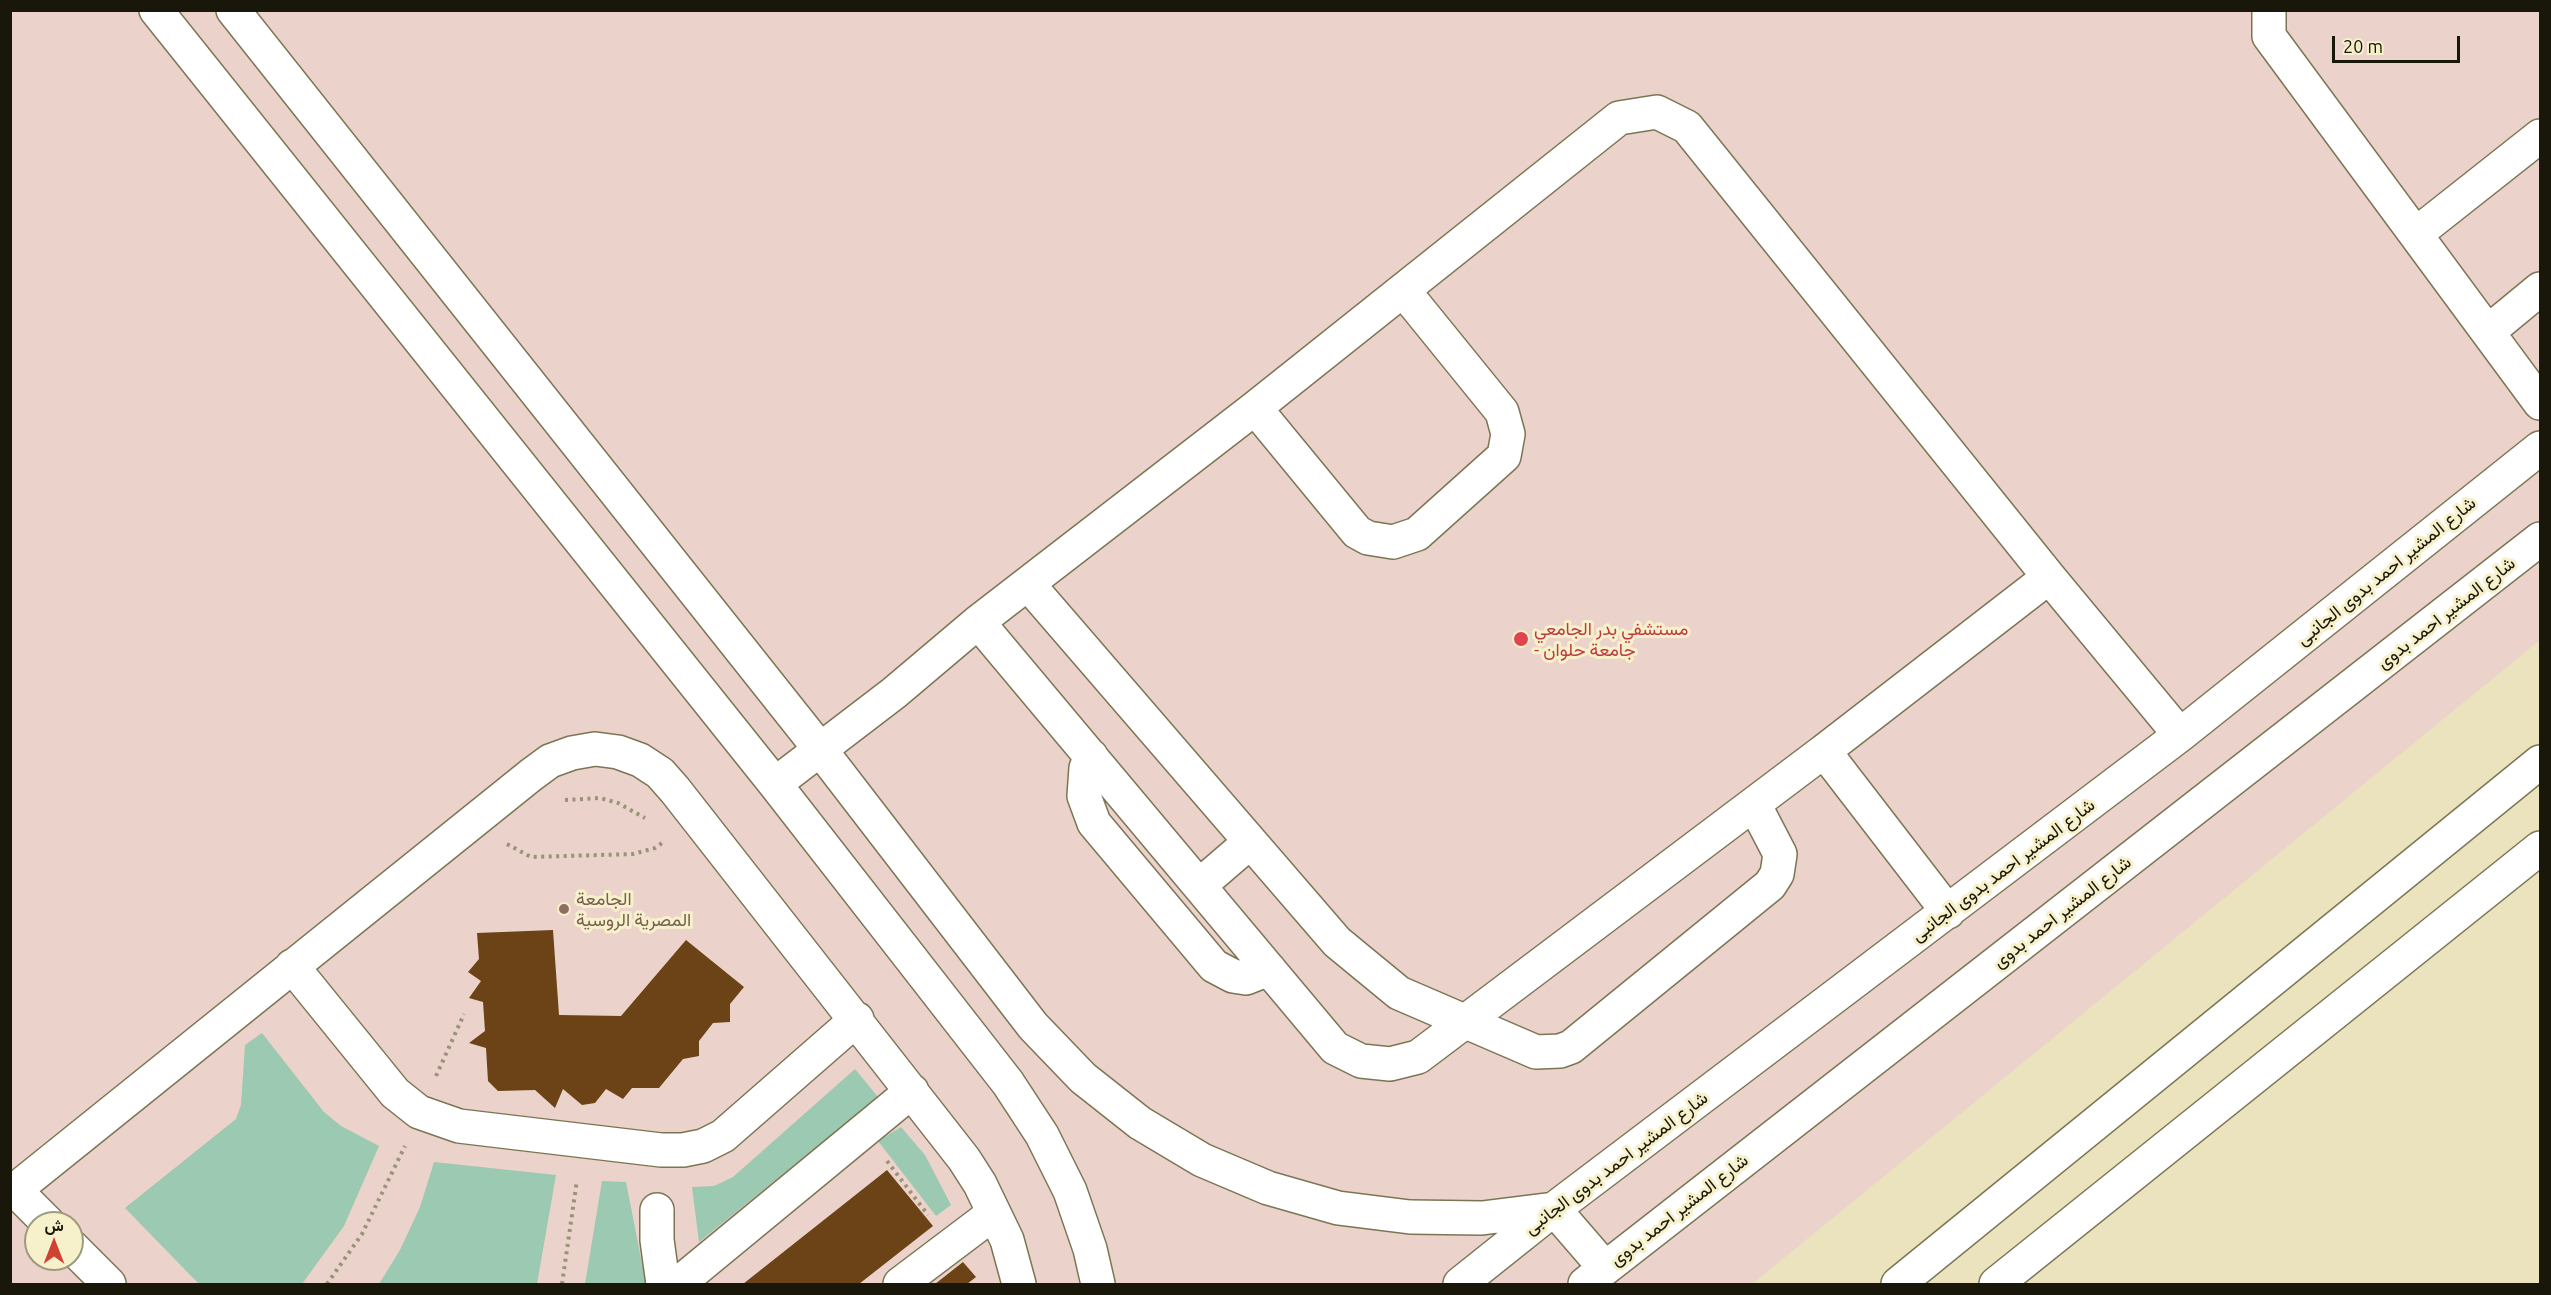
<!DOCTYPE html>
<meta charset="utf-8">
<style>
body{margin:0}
#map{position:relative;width:2551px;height:1295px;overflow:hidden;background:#eae3be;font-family:Ubuntu,Vazirmatn,sans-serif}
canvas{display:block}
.frame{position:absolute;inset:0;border:12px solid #191709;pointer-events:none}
.north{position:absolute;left:24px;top:1211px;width:60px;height:60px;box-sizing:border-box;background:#f7f1cb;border:2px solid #9e9a7d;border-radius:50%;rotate:0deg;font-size:16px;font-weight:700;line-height:24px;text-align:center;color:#191709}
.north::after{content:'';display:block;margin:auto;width:21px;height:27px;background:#cf4232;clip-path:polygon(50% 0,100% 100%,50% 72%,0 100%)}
.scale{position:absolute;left:2332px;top:36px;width:128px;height:27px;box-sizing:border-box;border:3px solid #191709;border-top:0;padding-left:8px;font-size:18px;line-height:21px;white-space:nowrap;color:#191709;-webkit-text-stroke:4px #f7f1cb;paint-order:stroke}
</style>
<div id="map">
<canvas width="2551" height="1295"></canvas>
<div class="frame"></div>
<div class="north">ش</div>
<div class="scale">20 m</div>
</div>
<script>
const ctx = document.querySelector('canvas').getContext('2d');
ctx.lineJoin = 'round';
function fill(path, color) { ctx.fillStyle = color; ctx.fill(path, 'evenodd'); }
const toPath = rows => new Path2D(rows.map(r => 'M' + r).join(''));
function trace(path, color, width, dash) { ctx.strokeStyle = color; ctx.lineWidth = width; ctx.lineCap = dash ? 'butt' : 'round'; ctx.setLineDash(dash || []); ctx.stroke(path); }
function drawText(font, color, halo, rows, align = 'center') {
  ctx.font = font + ' Ubuntu,Vazirmatn,sans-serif'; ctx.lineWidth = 6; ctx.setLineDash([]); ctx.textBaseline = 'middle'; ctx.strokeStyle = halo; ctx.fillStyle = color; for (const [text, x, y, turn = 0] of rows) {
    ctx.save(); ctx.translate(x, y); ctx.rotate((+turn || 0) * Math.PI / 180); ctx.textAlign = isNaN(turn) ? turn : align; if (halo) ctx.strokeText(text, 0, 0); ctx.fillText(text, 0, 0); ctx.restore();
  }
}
fill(toPath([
 [10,11,2540,11,2540,640,1752,1284,11,1284],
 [36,1223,72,1223,72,1259,36,1259]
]), '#ebd2ca');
fill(toPath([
 [262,1033,324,1112,341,1126,379,1146,344,1226,302,1284,199,1284,125,1208,236,1119,241,1105,245,1045],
 [855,1069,878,1097,699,1242,692,1187,714,1186,733,1177],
 [901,1127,925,1155,951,1205,936,1216,878,1141],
 [434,1162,556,1175,537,1284,379,1284,400,1250,420,1207],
 [602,1181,626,1182,646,1284,585,1284]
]), '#9cc9b1');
fill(toPath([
 [553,930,559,1015,621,1016,686,940,744,987,730,1004,730,1022,713,1023,699,1041,699,1056,683,1059,659,1088,632,1088,623,1099,606,1089,595,1103,582,1105,563,1089,555,1108,535,1090,498,1091,488,1081,486,1048,469,1043,485,1031,483,1002,469,998,481,981,468,972,479,959,477,933],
 [887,1170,933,1226,859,1284,743,1284],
 [963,1262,976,1277,967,1284,935,1284]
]), '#6b4316');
const minor = toPath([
 [156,10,775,784,1008,1083,1042,1135,1070,1191,1090,1249,1098,1284],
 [233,10,819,748,1033,1026,1083,1078,1140,1123,1202,1160,1268,1188,1338,1208,1410,1217,1482,1218,1554,1209,1605,1268],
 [2269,10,2269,36,2540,403],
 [2416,234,2540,136],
 [2489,331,2540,289],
 [1255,408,1357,532,1368,538,1393,542,1417,534,1504,456,1508,434,1502,412,1403,290],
 [1028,584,1337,942,1399,993,1536,1052,1560,1051,1571,1047,1770,885,1777,874,1780,854,1754,804],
 [978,622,1335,1048,1361,1061,1390,1064,1418,1057,1824,751,1948,912],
 [1824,751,2049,577],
 [1091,756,1086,768,1084,796,1094,823,1214,966,1233,976,1246,978,1269,969],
 [775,784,894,693,978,622,1255,408,1619,118,1657,112,1687,127,2049,577,2180,735],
 [1200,885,1250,842],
 [292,966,395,1093,419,1112,459,1126,661,1150,683,1150,703,1146,723,1136,857,1019],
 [15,1190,48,1223],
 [10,1194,531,775,550,761,572,753,595,749,618,752,640,760,660,773,675,790,964,1159,980,1184,1007,1240,1019,1284],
 [657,1210,657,1240,663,1284],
 [72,1247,109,1284],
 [678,1284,912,1091],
 [900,1284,994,1213],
 [1460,1284,1554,1209,2180,735,2540,448],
 [1585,1284,2540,539],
 [1898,1284,2540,762],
 [1996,1284,2540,848]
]);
trace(minor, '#7c7554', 36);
trace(toPath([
 [565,800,600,798,618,803,645,818],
 [507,844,531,857,633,854,655,848,665,841],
 [436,1076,464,1014],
 [887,1161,928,1215],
 [327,1284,362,1234,405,1146],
 [562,1284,577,1180]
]), '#999478', 4, [3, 4.5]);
trace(minor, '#fff', 33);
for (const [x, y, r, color] of [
 [1521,639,8,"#e0444e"],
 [564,909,6,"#8d6e63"]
]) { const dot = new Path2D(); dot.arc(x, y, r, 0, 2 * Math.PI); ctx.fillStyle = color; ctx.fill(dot); trace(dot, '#f7f1cb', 2); }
drawText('18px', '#191709', '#f7f1cb', [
 ["شارع المشير احمد بدوى الجانبى",2386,571,-39],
 ["شارع المشير احمد بدوى",2446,613,-38],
 ["شارع المشير احمد بدوى الجانبى",2003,870,-37],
 ["شارع المشير احمد بدوى",2062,912,-38],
 ["شارع المشير احمد بدوى الجانبى",1616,1163,-37],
 ["شارع المشير احمد بدوى",1679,1210,-38]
]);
drawText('18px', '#be3a42', '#f7f1cb', [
 ["مستشفي بدر الجامعي",1534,629],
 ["- جامعة حلوان",1534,650]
], 'left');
drawText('18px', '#785e54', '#f7f1cb', [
 ["الجامعة",576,899],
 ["المصرية الروسية",576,920]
], 'left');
</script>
